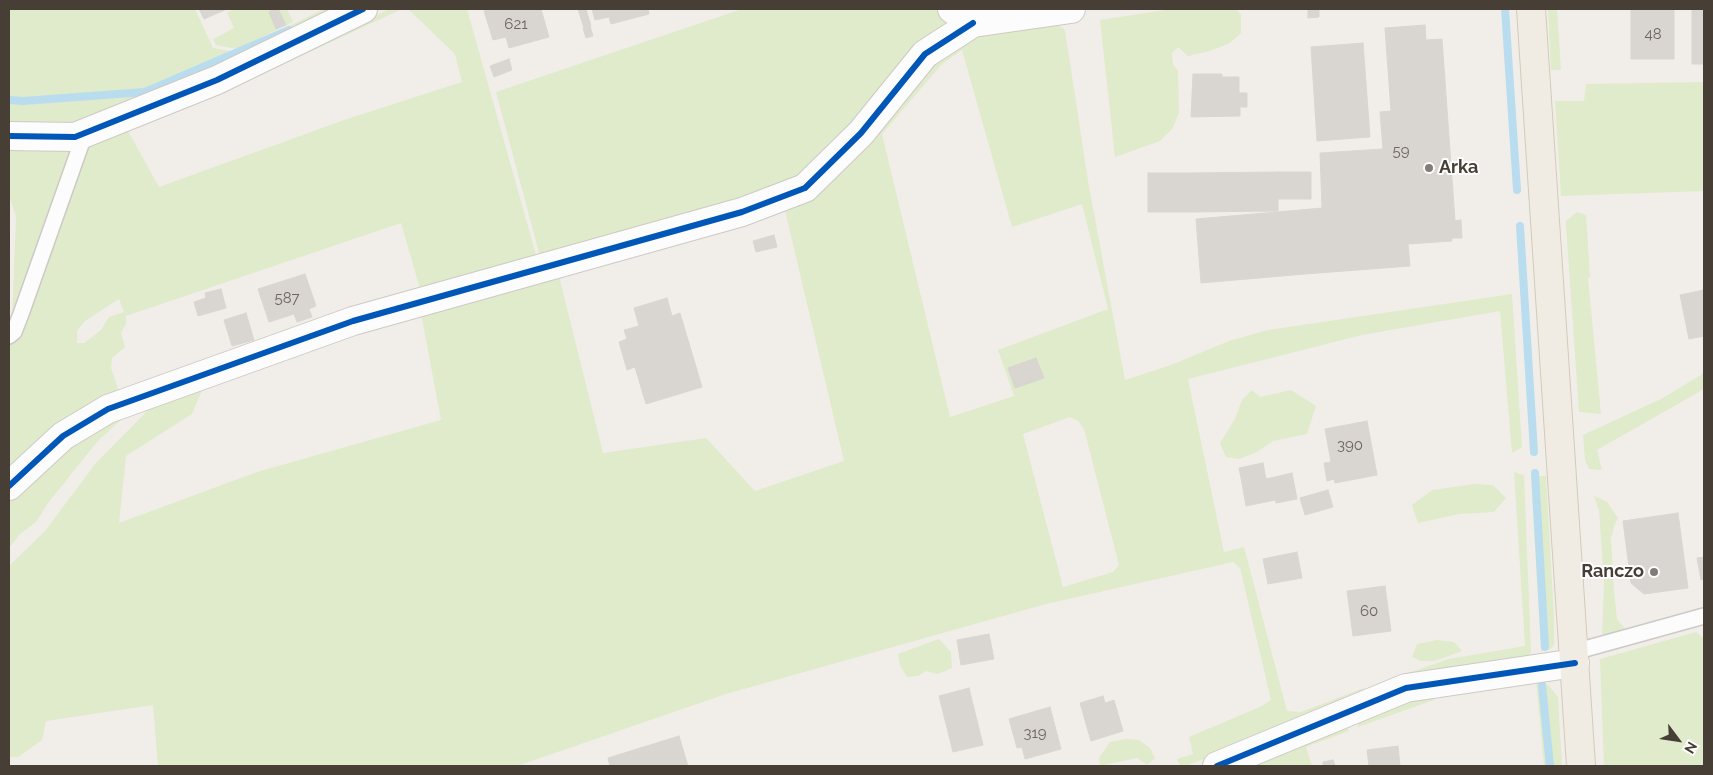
<!DOCTYPE html>
<style>
body{margin:0}
#map{position:relative;width:1713px;height:775px;overflow:hidden;background:#f1eeea;font-family:Raleway,sans-serif}
canvas{display:block}
.frame{position:absolute;inset:0;border:10px solid #473f36;pointer-events:none}
.north{position:absolute;left:1653px;top:715px;width:50px;height:50px;-webkit-text-stroke:4px #fff;paint-order:stroke;rotate:121deg;font-size:14px;font-weight:700;line-height:20px;text-align:center;color:#473f36}
.north::after{content:'';display:block;margin:auto;width:18px;height:22px;background:#473f36;clip-path:polygon(50% 0,100% 100%,50% 72%,0 100%)}
</style>
<div id="map">
<canvas width="1713" height="775"></canvas>
<div class="frame"></div>
<div class="north">N</div>
</div>
<script>
const ctx = document.querySelector('canvas').getContext('2d');
ctx.lineJoin = 'round';
function fill(path, color) { ctx.fillStyle = color; ctx.fill(path, 'evenodd'); }
const toPath = rows => new Path2D(rows.map(r => 'M' + r).join(''));
function trace(path, color, width, dash) { ctx.strokeStyle = color; ctx.lineWidth = width; ctx.lineCap = dash ? 'butt' : 'round'; ctx.setLineDash(dash || []); ctx.stroke(path); }
function drawText(font, color, halo, rows, align = 'center') {
  ctx.font = font + ' Raleway,sans-serif'; ctx.lineWidth = 4; ctx.setLineDash([]); ctx.textBaseline = 'middle'; ctx.strokeStyle = halo; ctx.fillStyle = color; for (const [text, x, y, turn = 0] of rows) {
    ctx.save(); ctx.translate(x, y); ctx.rotate((+turn || 0) * Math.PI / 180); ctx.textAlign = isNaN(turn) ? turn : align; if (halo) ctx.strokeText(text, 0, 0); ctx.fillText(text, 0, 0); ctx.restore();
  }
}
fill(toPath([
 [9,9,195,9,213,48,236,52,324,9,357,9,82,124,9,129],
 [235,9,287,9,293,22,237,49,216,45,213,39,234,28,227,12],
 [390,9,402,9,288,62,128,131,159,187,347,119,462,82,455,54,408,9,467,9,538,262,422,296,401,223,126,316,126,324,121,333,125,347,112,358,111,368,118,389,114,397,9,479,9,342,89,141,273,62],
 [119,299,124,312,109,317,101,330,84,343,77,343,77,331,85,321],
 [742,9,940,9,956,15,859,129,782,191,541,260,496,92],
 [1172,9,1236,9,1241,15,1241,33,1230,43,1210,51,1188,56,1178,47,1172,53,1173,64,1178,71,1179,112,1173,128,1160,141,1115,157,1100,20],
 [1548,9,1557,9,1561,70,1551,70],
 [1055,23,1065,30,1088,181,1125,380,1171,365,1229,341,1268,330,1512,294,1522,447,1512,453,1500,311,1362,335,1188,379,1224,552,1244,547,1287,711,1301,712,1364,688,1362,696,1186,766,1180,766,1177,759,1193,754,1189,737,1262,706,1271,700,1240,568,1233,562,1046,604,726,694,517,766,158,766,153,705,46,721,42,740,18,757,9,757,9,566,45,531,96,463,160,398,205,383,192,414,126,456,119,523,257,472,441,420,420,308,558,272,603,453,706,438,755,491,844,461,784,206,935,58,971,37],
 [962,50,1012,227,1082,204,1108,309,998,350,1014,396,950,417,882,134,942,64],
 [1070,417,1078,421,1084,429,1119,565,1113,572,1063,587,1023,434],
 [1704,82,1704,191,1561,196,1555,101,1584,101,1586,84],
 [9,145,70,148,73,159,16,314,12,320,16,217,11,201,9,200],
 [1577,212,1586,215,1590,277,1588,278,1601,414,1579,412,1566,225,1566,221],
 [1704,373,1704,389,1597,450,1602,470,1589,469,1585,460,1583,435,1663,398],
 [1252,390,1260,397,1291,390,1316,406,1307,434,1273,441,1255,453,1239,459,1226,457,1220,443,1235,419,1242,400],
 [141,401,97,442,48,503,36,522,20,534,9,548,9,495,78,435],
 [1514,472,1524,475,1531,652,1529,656,1386,688,1376,684,1449,659,1525,646],
 [1531,476,1546,476,1554,617,1554,645,1550,649,1541,651],
 [1475,484,1493,485,1506,498,1494,512,1459,514,1418,523,1412,505,1432,490],
 [1594,496,1607,502,1618,518,1615,523,1611,538,1614,591,1617,619,1625,629,1613,632,1614,636,1602,639,1604,582,1599,510],
 [1696,632,1704,638,1704,766,1604,766,1600,659],
 [939,639,951,652,952,668,938,674,926,671,918,676,907,677,900,665,898,654],
 [1437,640,1454,642,1462,651,1435,661,1421,661,1412,657,1417,644],
 [1536,680,1548,685,1558,697,1562,766,1544,766],
 [1431,691,1434,700,1358,727,1360,714],
 [1344,720,1349,731,1306,747,1312,766,1234,766],
 [1126,739,1139,740,1150,748,1155,758,1147,765,1137,758,1100,766,1099,758,1110,742]
]), '#dfebca');
trace(toPath([
 [1505,9,1517,190],
 [9,100,23,101,145,92,289,30],
 [1520,226,1534,452],
 [1535,473,1545,647],
 [1542,685,1550,766]
]), '#badcef', 8);
const building = toPath([
 [199,9,227,9,204,19,199,9],
 [275,9,278,9,286,25,276,29,269,12,275,9],
 [492,9,541,9,549,37,509,48,506,37,493,40,484,11,492,9],
 [578,9,586,9,591,26,584,28,578,9],
 [592,9,648,9,649,14,611,24,609,17,595,20,592,9],
 [1308,9,1319,9,1319,17,1308,18,1308,9],
 [1631,9,1674,9,1674,59,1631,59,1631,9],
 [1692,9,1704,9,1704,64,1692,64,1692,9],
 [1425,25,1426,40,1442,39,1455,221,1451,221,1452,241,1408,244,1410,266,1305,274,1300,210,1322,208,1320,153,1383,149,1380,112,1391,111,1385,28,1425,25],
 [590,26,593,36,586,38,583,28,590,26],
 [1363,43,1370,137,1317,141,1311,47,1363,43],
 [509,59,512,70,494,77,490,66,509,59],
 [1193,74,1222,74,1222,77,1239,77,1239,93,1247,93,1247,107,1240,107,1240,116,1191,117,1193,74],
 [1278,172,1278,211,1189,212,1189,173,1278,172],
 [1278,172,1311,172,1311,199,1278,199,1278,172],
 [1148,173,1166,173,1166,212,1148,212,1148,173],
 [1166,173,1189,173,1189,212,1166,212,1166,173],
 [1300,210,1305,274,1201,283,1196,219,1300,210],
 [1461,220,1462,238,1452,238,1451,221,1461,220],
 [774,235,777,247,756,252,753,241,774,235],
 [305,274,316,306,309,309,312,317,297,322,294,314,269,322,258,289,305,274],
 [221,289,226,308,198,316,194,302,206,298,205,293,221,289],
 [1704,290,1704,336,1689,339,1680,295,1704,290],
 [667,298,672,316,680,313,702,387,646,404,635,367,627,370,619,342,627,339,624,330,639,326,634,308,667,298],
 [246,313,254,340,232,346,224,320,246,313],
 [1036,358,1044,378,1015,388,1008,368,1036,358],
 [1367,421,1377,475,1335,483,1334,479,1327,481,1324,463,1331,462,1325,429,1367,421],
 [1263,463,1266,479,1242,483,1239,468,1263,463],
 [1292,473,1297,499,1276,503,1271,478,1292,473],
 [1271,478,1275,500,1246,506,1242,483,1271,478],
 [1328,490,1333,507,1305,515,1300,498,1328,490],
 [1678,513,1688,588,1644,594,1631,583,1623,521,1678,513],
 [1297,552,1302,578,1268,584,1263,559,1297,552],
 [1704,557,1704,579,1701,580,1697,558,1704,557],
 [1385,586,1391,631,1353,636,1347,591,1385,586],
 [989,634,994,659,961,665,957,640,989,634],
 [969,688,983,745,953,752,939,696,969,688],
 [1103,696,1105,703,1114,700,1123,731,1091,741,1080,703,1103,696],
 [1050,707,1061,749,1025,759,1022,747,1017,748,1009,719,1050,707],
 [679,736,688,766,610,766,608,758,679,736],
 [1398,746,1400,766,1369,766,1367,750,1398,746],
 [1333,760,1335,766,1323,766,1323,762,1333,760]
]);
fill(building, '#d9d5d1');
trace(building, '#d9d5d0', 1);
const lane = toPath([
 [9,336,14,332,21,314,85,133],
 [1574,652,1704,616]
]);
const street = toPath([
 [952,9,973,23,1071,9],
 [9,136,75,137,217,80,363,9],
 [9,486,63,436,108,409,353,321,742,212,805,188,861,133,925,54,973,23],
 [1217,766,1406,688,1575,663]
]);
const primary = toPath([
 [1531,9,1581,766]
]);
trace(lane, '#cdcac6', 18);
trace(street, '#cdcac6', 30);
trace(primary, '#d3cab7', 30);
trace(lane, '#fdfcfc', 15);
trace(street, '#fdfcfc', 28);
trace(primary, '#f1ece3', 28);
trace(toPath([
 [9,136,75,137,217,80,363,9],
 [9,486,63,436,108,409,353,321,742,212,805,188,861,133,925,54,973,23],
 [1217,766,1406,688,1575,663]
]), '#0057b8', 6);
for (const [x, y, r, color] of [
 [1429,168,5,"#827c75"],
 [1654,572,5,"#827c75"]
]) { const dot = new Path2D(); dot.arc(x, y, r, 0, 2 * Math.PI); ctx.fillStyle = color; ctx.fill(dot); trace(dot, '#fff', 2); }
drawText('15px', '#6d665e', null, [
 ["621",516,24],
 ["48",1653,34],
 ["59",1401,151],
 ["587",287,298],
 ["390",1350,445],
 ["60",1369,611],
 ["319",1035,733]
]);
drawText('bold 18px', '#473f36', '#fff', [
 ["Arka",1439,168],
 ["Ranczo",1644,572,"right"]
], 'left');
</script>
